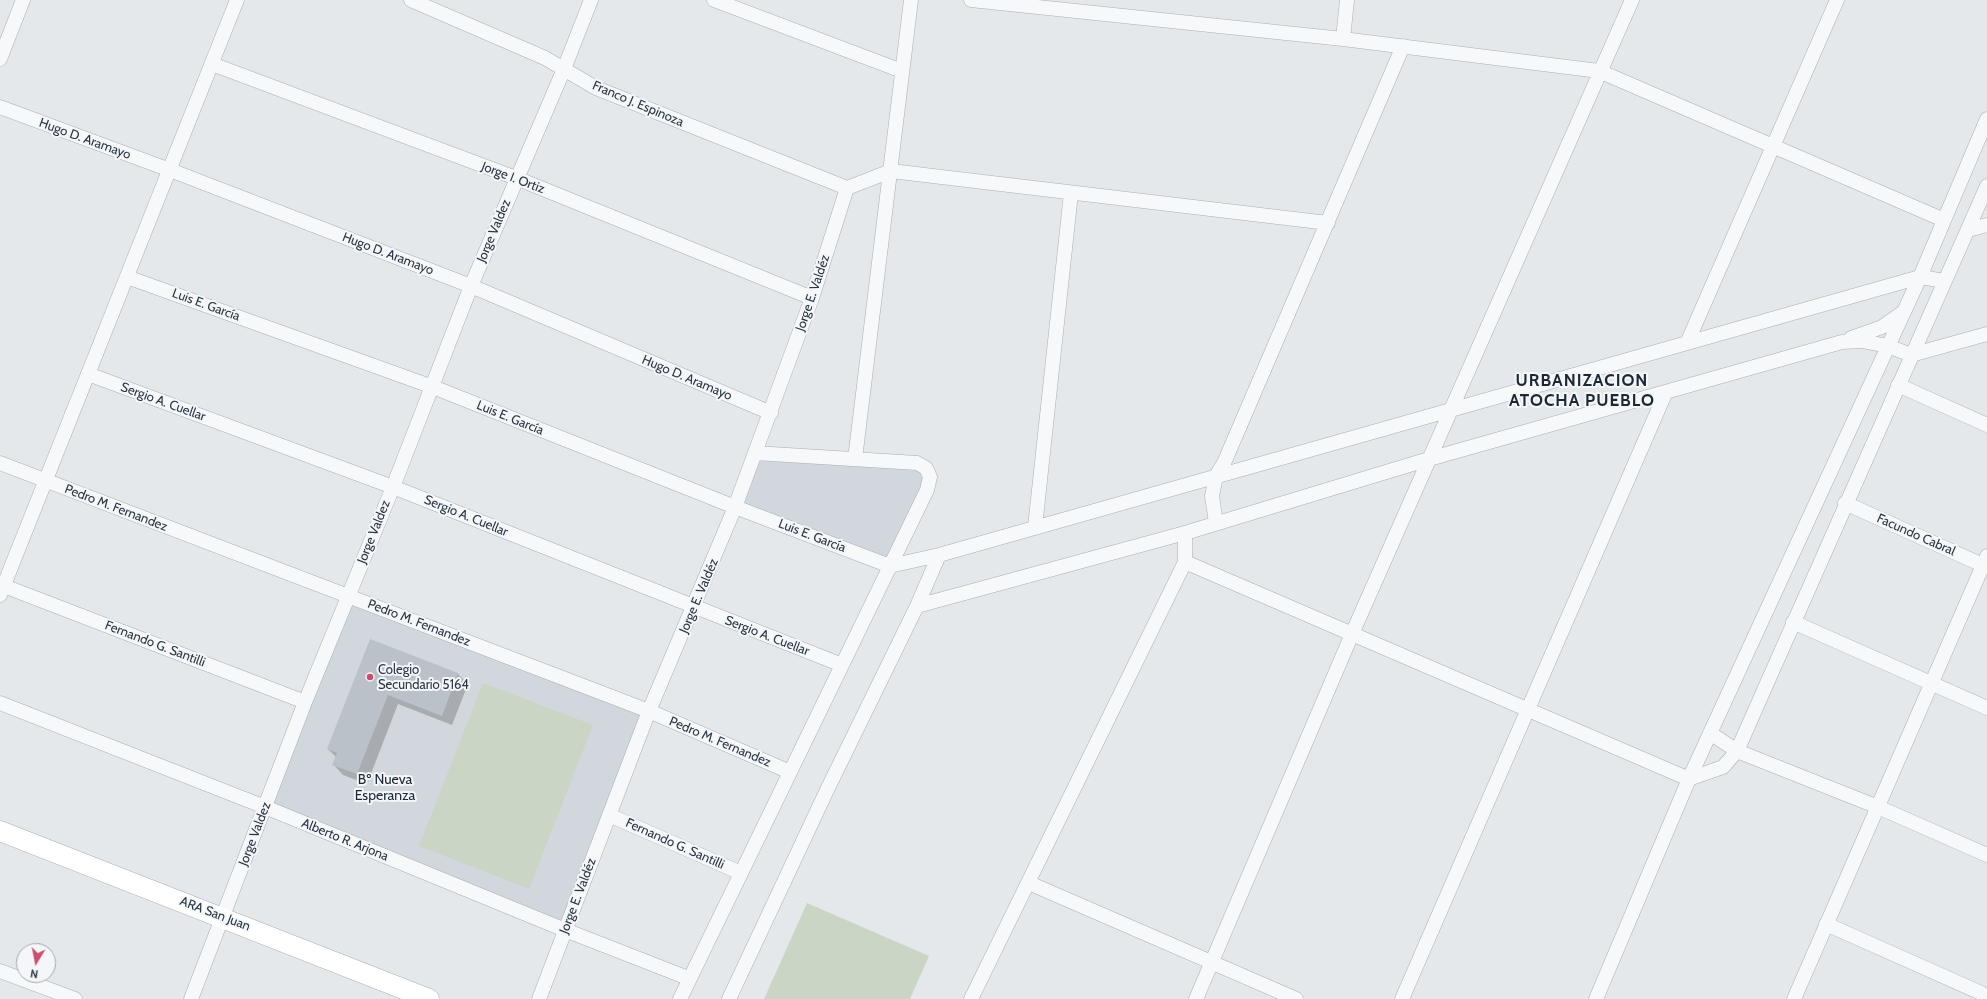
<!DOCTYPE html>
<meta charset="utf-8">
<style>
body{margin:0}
#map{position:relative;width:1987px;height:999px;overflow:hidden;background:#e4e8eb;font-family:Cabin,sans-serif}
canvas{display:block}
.north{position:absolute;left:16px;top:943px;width:40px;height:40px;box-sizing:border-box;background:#f4f6f9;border:1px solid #a4aab1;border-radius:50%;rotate:190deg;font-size:11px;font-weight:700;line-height:16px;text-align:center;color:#2b3744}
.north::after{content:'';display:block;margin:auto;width:14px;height:18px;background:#cd4d6e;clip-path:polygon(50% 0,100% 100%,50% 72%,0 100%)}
</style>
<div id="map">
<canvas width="1987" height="999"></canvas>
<div class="north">N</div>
</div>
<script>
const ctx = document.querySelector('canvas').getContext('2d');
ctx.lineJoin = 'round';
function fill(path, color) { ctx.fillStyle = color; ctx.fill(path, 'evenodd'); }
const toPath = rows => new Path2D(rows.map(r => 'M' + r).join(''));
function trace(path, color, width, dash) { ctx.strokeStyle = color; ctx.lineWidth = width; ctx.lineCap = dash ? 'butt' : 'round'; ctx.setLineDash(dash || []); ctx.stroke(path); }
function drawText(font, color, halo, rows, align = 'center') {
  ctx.font = font + ' Cabin,sans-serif'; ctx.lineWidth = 4; ctx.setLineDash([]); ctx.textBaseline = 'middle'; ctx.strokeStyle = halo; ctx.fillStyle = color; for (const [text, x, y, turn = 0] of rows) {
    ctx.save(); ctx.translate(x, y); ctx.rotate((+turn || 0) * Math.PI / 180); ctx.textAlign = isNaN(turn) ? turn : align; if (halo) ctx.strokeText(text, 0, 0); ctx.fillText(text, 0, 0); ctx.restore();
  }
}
fill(toPath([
 [756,454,916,465,928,477,890,564,736,507],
 [350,599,647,713,565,928,268,807]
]), '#d2d7dd');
fill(toPath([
 [483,683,593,725,529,889,419,846],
 [807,903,929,956,910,999,764,999]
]), '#cbd5c5');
fill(toPath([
 [371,640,458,674,468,684,452,725,398,704,367,784,343,775,333,764,336,757,328,749]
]), '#0003');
fill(toPath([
 [370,639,458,673,442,716,388,695,357,774,332,765,337,753,327,749]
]), '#bbc1c9');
const street = toPath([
 [411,0,545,58,596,88,847,188],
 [714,0,902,71],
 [971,0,1343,39,1599,71,1944,220],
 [1343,39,1347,0],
 [0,59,23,0],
 [212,64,516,178,812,298],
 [0,107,170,170,471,286,771,413],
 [847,188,891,171,1328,223],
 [1968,230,1987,225],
 [127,277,433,387,735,507,890,566,939,555,1920,277,1945,281],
 [1851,338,1882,327,1902,313],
 [1687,343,1837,0],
 [88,374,393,487,842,665],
 [1898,385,1987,425],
 [855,459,911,0],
 [0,463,649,711,790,772],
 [1845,503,1987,567],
 [1216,523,1212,496,1216,476,1224,463,1403,46],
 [1035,527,1071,193],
 [1185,562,1689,779,1723,767,1737,751,1987,186],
 [4,586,305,702],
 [0,595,237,0],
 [917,606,1185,533,1429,459,1842,342,1862,341,1888,346,1911,355,1987,334],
 [1793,622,1987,708],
 [0,703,265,807,565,930,688,978],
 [1710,733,1737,751,1878,807,1987,855],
 [609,815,741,873],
 [1029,883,1296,999],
 [1826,924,1981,993,1987,997],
 [0,971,75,999],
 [191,999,305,702,393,487,471,286,564,69,591,0],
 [539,999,649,711,735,507,812,298,847,188],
 [680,999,927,490,930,477,926,468,917,463,755,453],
 [729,999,827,790,917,606,939,555],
 [971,999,1185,562,1185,533],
 [1196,999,1352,634,1632,0],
 [1402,999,1665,394],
 [1596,999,1689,779,1920,277,1987,119],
 [1794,999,1987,556]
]);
const secondary = toPath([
 [0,831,429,999]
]);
trace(street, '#a9afb6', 15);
trace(secondary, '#a9afb6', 21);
trace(street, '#f7f8fa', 14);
trace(secondary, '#fff', 20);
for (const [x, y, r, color] of [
 [370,677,4,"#cd4d6e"]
]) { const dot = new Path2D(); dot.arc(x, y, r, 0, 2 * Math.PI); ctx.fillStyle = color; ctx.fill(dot); trace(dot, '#f4f6f9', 1.5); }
drawText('13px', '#2b3744', '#f4f6f9', [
 ["Franco J. Espinoza",638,104,23],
 ["Hugo D. Aramayo",85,139,20],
 ["Jorge I. Ortiz",513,178,21],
 ["Jorge Valdez",494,231,-67],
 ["Hugo D. Aramayo",388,254,21],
 ["Jorge E. Valdéz",813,293,-71],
 ["Luis E. García",206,305,20],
 ["Hugo D. Aramayo",687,378,23],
 ["Sergio A. Cuellar",163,402,20],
 ["Luis E. García",510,418,22],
 ["Pedro M. Fernandez",116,508,21],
 ["Sergio A. Cuellar",466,516,22],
 ["Jorge Valdez",374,532,-68],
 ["Facundo Cabral",1916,535,24],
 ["Luis E. García",812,536,21],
 ["Jorge E. Valdéz",699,596,-67],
 ["Pedro M. Fernandez",419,623,21],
 ["Sergio A. Cuellar",767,636,21],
 ["Fernando G. Santilli",155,644,21],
 ["Pedro M. Fernandez",720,742,23],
 ["Jorge Valdez",255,834,-69],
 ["Alberto R. Arjona",345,840,22],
 ["Fernando G. Santilli",675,844,24],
 ["Jorge E. Valdéz",578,896,-69],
 ["ARA San Juan",215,914,21]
]);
drawText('13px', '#2b3744', '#f4f6f9', [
 ["Colegio",378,670],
 ["Secundario 5164",378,685]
], 'left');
drawText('14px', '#1d2835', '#f4f6f9', [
 ["Bº Nueva",385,780],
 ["Esperanza",385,796]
]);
ctx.letterSpacing = '1px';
drawText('bold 17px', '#1d2835', '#f4f6f9', [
 ["URBANIZACION",1582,381],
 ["ATOCHA PUEBLO",1582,401]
]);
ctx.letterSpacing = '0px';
</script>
